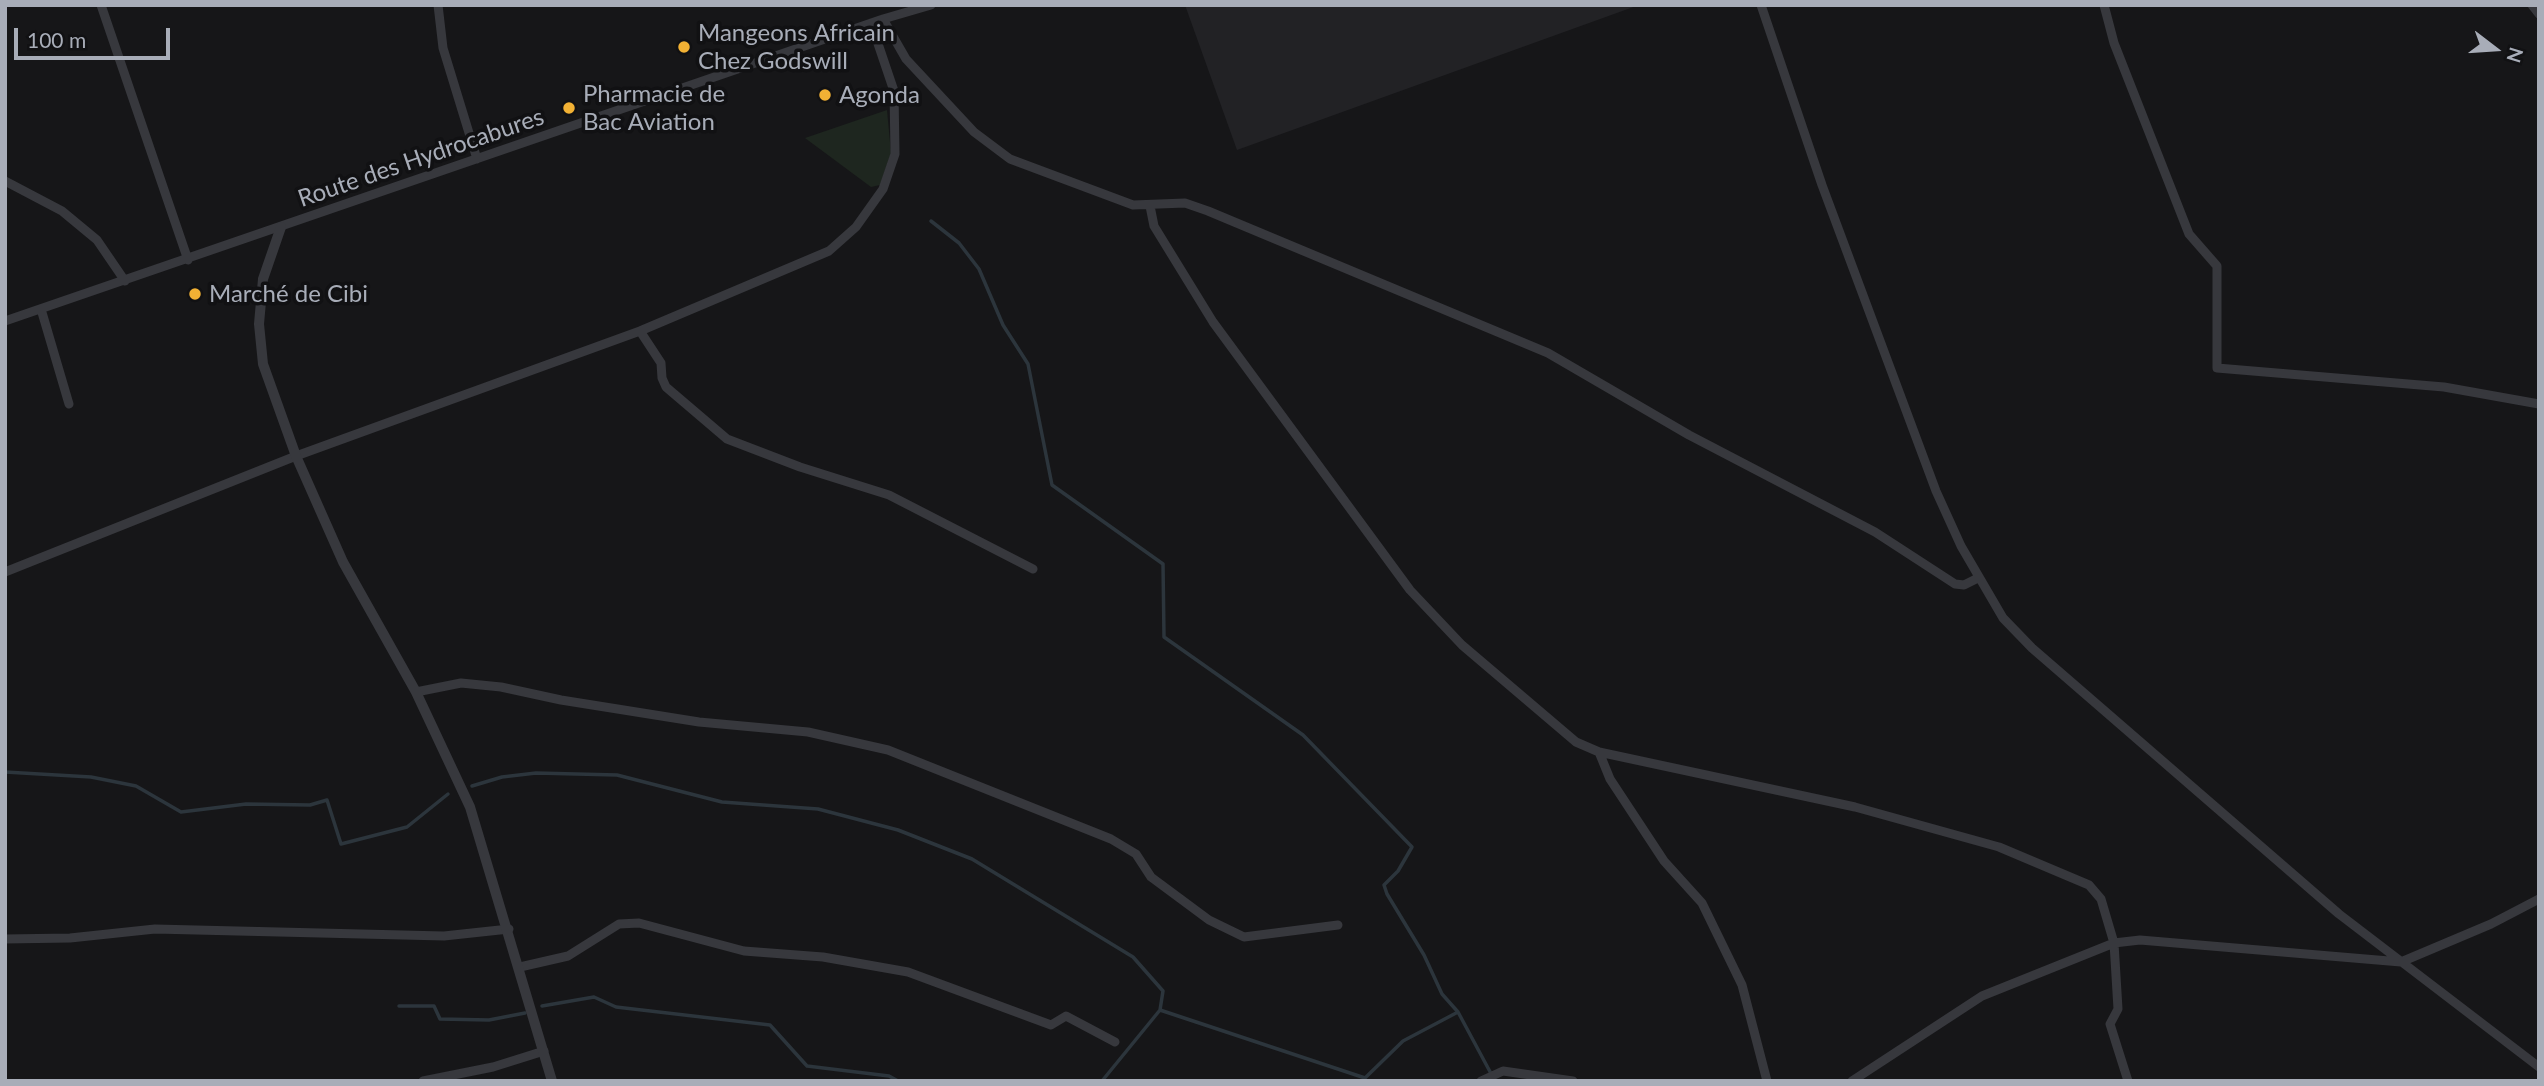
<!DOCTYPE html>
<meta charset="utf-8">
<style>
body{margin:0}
#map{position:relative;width:2544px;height:1086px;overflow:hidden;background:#161618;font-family:Lato,sans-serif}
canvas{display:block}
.frame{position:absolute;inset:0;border:7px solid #a8adb8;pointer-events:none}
.north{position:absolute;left:2460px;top:14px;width:70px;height:70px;-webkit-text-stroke:5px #111113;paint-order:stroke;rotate:107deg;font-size:19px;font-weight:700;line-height:28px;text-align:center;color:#a8adb8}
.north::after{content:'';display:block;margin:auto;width:24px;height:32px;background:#a8adb8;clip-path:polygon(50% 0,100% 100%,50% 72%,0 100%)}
.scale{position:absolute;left:14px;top:28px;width:156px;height:32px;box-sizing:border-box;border:4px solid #a8adb8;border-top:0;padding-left:9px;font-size:21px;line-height:24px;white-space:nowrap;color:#a8adb8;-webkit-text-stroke:5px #111113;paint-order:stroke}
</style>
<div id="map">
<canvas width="2544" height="1086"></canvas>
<div class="frame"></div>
<div class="north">N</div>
<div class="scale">100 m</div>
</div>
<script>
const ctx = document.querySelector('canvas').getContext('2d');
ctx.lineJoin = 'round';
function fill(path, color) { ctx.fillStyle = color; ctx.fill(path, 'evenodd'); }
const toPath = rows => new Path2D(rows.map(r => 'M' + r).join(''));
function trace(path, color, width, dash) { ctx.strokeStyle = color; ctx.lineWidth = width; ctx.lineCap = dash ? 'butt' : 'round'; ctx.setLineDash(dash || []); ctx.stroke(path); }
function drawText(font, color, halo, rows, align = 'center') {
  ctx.font = font + ' Lato,sans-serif'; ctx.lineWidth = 7; ctx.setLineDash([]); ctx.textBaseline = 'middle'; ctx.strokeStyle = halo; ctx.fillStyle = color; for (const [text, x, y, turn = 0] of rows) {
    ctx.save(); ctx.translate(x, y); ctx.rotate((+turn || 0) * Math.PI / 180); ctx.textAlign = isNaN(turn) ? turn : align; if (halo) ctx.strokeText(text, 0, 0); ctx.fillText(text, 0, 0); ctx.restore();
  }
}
fill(toPath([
 [1185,5,1639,5,1237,150]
]), '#222225');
fill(toPath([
 [887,110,891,153,880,185,871,187,805,138]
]), '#1e261f');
trace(toPath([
 [931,221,959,243,979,269,1003,325,1028,364,1052,485,1163,564,1164,637,1303,735,1412,847,1398,871,1384,885,1387,894,1424,955,1442,994,1458,1012],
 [5,772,91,777,136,786,181,812,246,804,310,805,327,800,341,844,407,827,448,794],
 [472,786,502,777,536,773,617,775,722,802,818,809,898,830,972,859,1133,957,1163,991,1160,1010,1102,1081],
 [399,1006,434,1006,440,1019,489,1020,525,1013],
 [542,1006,594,997,616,1007,770,1025,807,1066,889,1076,898,1081],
 [1160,1010,1365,1078,1403,1041,1458,1012,1495,1081]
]), '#2c353c', 3.5);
trace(toPath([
 [101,5,188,260],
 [438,5,443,48,477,159],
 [1761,5,1822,185,1936,491,1961,546,2003,618,2032,648,2339,914,2539,1067],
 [2104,5,2114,43,2189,234,2217,266,2217,368,2444,387,2539,404],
 [2532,5,2539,14],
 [883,19,906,59,974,132,1010,159,1133,205,1185,203,1208,211,1548,353,1689,435,1875,532,1955,584,1964,585,1978,578],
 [5,181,62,211,97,240,125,281],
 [1150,206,1154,226,1213,322,1410,590,1462,645,1576,742,1599,752,1855,807,1999,847,2089,885,2101,899,2114,943,2118,1009,2110,1024,2128,1081],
 [41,309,69,404],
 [5,321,883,19,931,5],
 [640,331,661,363,662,378,666,387,727,439,800,467,889,495,1033,569],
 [5,572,296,456,640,331,829,251,856,227,883,189,895,154,894,91,871,23],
 [416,692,461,683,501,687,561,700,699,722,808,732,888,750,1111,839,1136,854,1151,877,1209,920,1244,937,1338,925],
 [1599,752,1610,779,1664,861,1702,903,1742,985,1767,1081],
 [5,939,70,938,155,929,444,936,509,929],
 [520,967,568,956,619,924,639,923,744,951,823,957,908,972,1051,1025,1066,1016,1115,1042],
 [423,1081,493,1067,544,1051],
 [1481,1081,1503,1071,1573,1081],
 [1852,1081,1982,996,2114,943,2140,940,2401,962,2491,924,2539,899]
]), '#37383d', 9);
trace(toPath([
 [281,227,263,279,259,324,263,364,296,456,343,562,416,692,470,807,552,1081]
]), '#37383d', 10);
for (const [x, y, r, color] of [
 [684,47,7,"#f2b134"],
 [825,95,7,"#f2b134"],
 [569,108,7,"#f2b134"],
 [195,294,7,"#f2b134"]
]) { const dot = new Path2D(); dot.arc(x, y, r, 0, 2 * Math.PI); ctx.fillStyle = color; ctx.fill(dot); trace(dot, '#111113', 2.5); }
drawText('24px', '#a8adb8', '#111113', [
 ["Mangeons Africain",698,33],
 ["Chez Godswill",698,61],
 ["Pharmacie de",583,94],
 ["Bac Aviation",583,122],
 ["Agonda",839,95],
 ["Marché de Cibi",209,294]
], 'left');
drawText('24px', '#a8adb8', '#111113', [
 ["Route des Hydrocabures",421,158,-19]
]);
</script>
